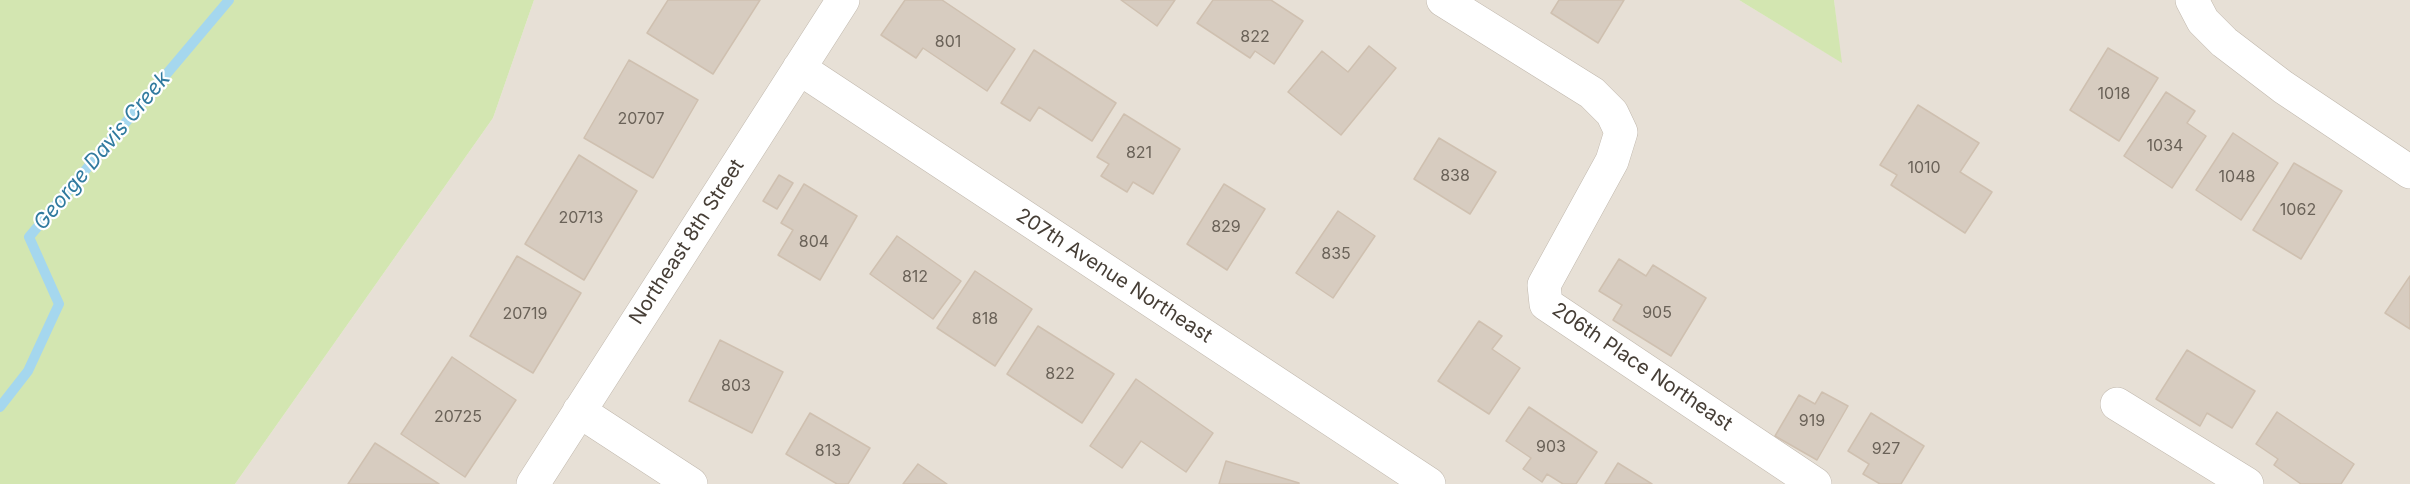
<!DOCTYPE html>
<style>
body{margin:0}
canvas{display:block;background:#f3eee7}
</style>
<canvas width="2410" height="484"></canvas>
<script>
const ctx = document.querySelector('canvas').getContext('2d');
ctx.lineJoin = 'round';
function fill(path, color) { ctx.fillStyle = color; ctx.fill(path, 'evenodd'); }
const toPath = rows => new Path2D(rows.map(r => 'M' + r).join(''));
function trace(path, color, width, dash) { ctx.strokeStyle = color; ctx.lineWidth = width; ctx.lineCap = dash ? 'butt' : 'round'; ctx.setLineDash(dash || []); ctx.stroke(path); }
function drawText(font, color, halo, rows, align = 'center') {
  ctx.font = font + ' Inter,sans-serif'; ctx.lineWidth = 4.5; ctx.setLineDash([]); ctx.textBaseline = 'middle'; ctx.strokeStyle = halo; ctx.fillStyle = color; for (const [text, x, y, turn = 0] of rows) {
    ctx.save(); ctx.translate(x, y); ctx.rotate((+turn || 0) * Math.PI / 180); ctx.textAlign = isNaN(turn) ? turn : align; if (halo) ctx.strokeText(text, 0, 0); ctx.fillText(text, 0, 0); ctx.restore();
  }
}
fill(toPath([
 [534,0,1739,0,1841,62,1834,0,2410,0,2410,484,235,484,493,118]
]), '#e7e0d6');
fill(toPath([
 [0,0,534,0,493,118,235,484,0,484],
 [1739,0,1834,0,1842,63]
]), '#d3e6b1');
trace(toPath([
 [0,407,28,371,59,304,29,237,229,0]
]), '#a5d7ee', 10);
const building = toPath([
 [668,0,760,0,713,74,647,33,668,0],
 [905,0,942,0,1015,49,987,91,923,48,916,58,881,35,905,0],
 [1121,0,1175,0,1157,26,1121,0],
 [1213,0,1271,0,1303,21,1274,64,1255,51,1250,58,1197,23,1213,0],
 [1559,0,1624,0,1598,43,1551,13,1559,0],
 [1369,46,1396,68,1341,135,1288,92,1322,51,1348,72,1369,46],
 [2108,48,2158,78,2119,141,2070,110,2108,48],
 [1034,50,1116,103,1092,141,1039,107,1030,121,1001,103,1034,50],
 [629,60,698,100,653,178,584,138,629,60],
 [2166,92,2195,111,2187,123,2206,136,2172,188,2124,156,2166,92],
 [1918,105,1979,143,1960,172,1992,192,1965,233,1891,185,1897,175,1880,165,1918,105],
 [1124,114,1180,149,1153,194,1133,182,1127,192,1101,176,1109,164,1097,157,1124,114],
 [2233,133,2278,163,2241,220,2196,190,2233,133],
 [1439,138,1496,172,1470,214,1414,179,1439,138],
 [579,155,637,191,584,280,525,244,579,155],
 [2294,163,2342,191,2301,259,2253,230,2294,163],
 [779,175,793,183,777,209,763,201,779,175],
 [804,184,857,216,820,280,778,255,793,230,781,223,804,184],
 [1224,184,1265,209,1227,270,1187,244,1224,184],
 [1338,211,1375,236,1333,298,1296,273,1338,211],
 [897,236,961,281,933,319,870,274,897,236],
 [517,256,581,293,533,373,470,336,517,256],
 [1619,259,1646,276,1653,265,1706,298,1671,356,1613,320,1622,305,1599,291,1619,259],
 [975,271,1032,309,995,366,937,328,975,271],
 [2410,276,2410,329,2385,313,2410,276],
 [1479,321,1502,336,1492,349,1520,368,1489,414,1438,381,1479,321],
 [1038,326,1114,374,1082,423,1007,374,1038,326],
 [720,340,783,372,752,433,689,401,720,340],
 [2187,350,2255,391,2232,428,2207,413,2200,426,2156,399,2187,350],
 [452,357,516,400,465,477,401,434,452,357],
 [1136,379,1213,433,1186,472,1141,441,1122,468,1090,446,1136,379],
 [1822,392,1848,406,1817,460,1775,436,1799,395,1815,404,1822,392],
 [1529,407,1597,452,1576,484,1563,484,1547,474,1542,482,1523,469,1531,458,1506,441,1529,407],
 [2277,412,2354,464,2341,484,2301,484,2274,465,2278,459,2256,444,2277,412],
 [810,413,870,448,848,484,837,484,786,454,810,413],
 [1871,413,1924,446,1901,484,1880,484,1863,474,1869,464,1848,451,1871,413],
 [375,443,439,484,348,484,375,443],
 [1226,461,1299,483,1299,484,1219,484,1226,461],
 [1618,463,1652,484,1605,484,1618,463],
 [918,464,947,484,903,484,918,464]
]);
fill(building, '#d7ccc0');
trace(building, '#cfc0b0', 1.5);
const minor = toPath([
 [1443,0,1592,93,1612,113,1621,132,1612,161,1544,285,1546,304,1815,484],
 [2192,0,2203,21,2224,42,2283,87,2410,172],
 [799,68,1429,484],
 [2117,404,2247,484],
 [579,411,691,484],
 [533,484,843,0]
]);
trace(minor, '#c1b8ad', 34);
trace(minor, '#fff', 33);
drawText('16px', '#6a6258', null, [
 ["822",1255,37],
 ["801",948,42],
 ["1018",2114,94],
 ["20707",641,119],
 ["1034",2165,146],
 ["821",1139,153],
 ["1010",1924,168],
 ["838",1455,176],
 ["1048",2237,177],
 ["1062",2298,210],
 ["20713",581,218],
 ["829",1226,227],
 ["804",814,242],
 ["835",1336,254],
 ["812",915,277],
 ["905",1657,313],
 ["20719",525,314],
 ["818",985,319],
 ["822",1060,374],
 ["803",736,386],
 ["20725",458,417],
 ["919",1812,421],
 ["903",1551,447],
 ["927",1886,449],
 ["813",828,451]
]);
drawText('20px', '#463e36', '#fff', [
 ["Northeast 8th Street",687,242,-57],
 ["207th Avenue Northeast",1114,276,33],
 ["206th Place Northeast",1642,367,34]
]);
drawText('italic 21px', '#307a9f', '#fff', [
 ["George Davis Creek",102,151,-50]
]);
</script>
